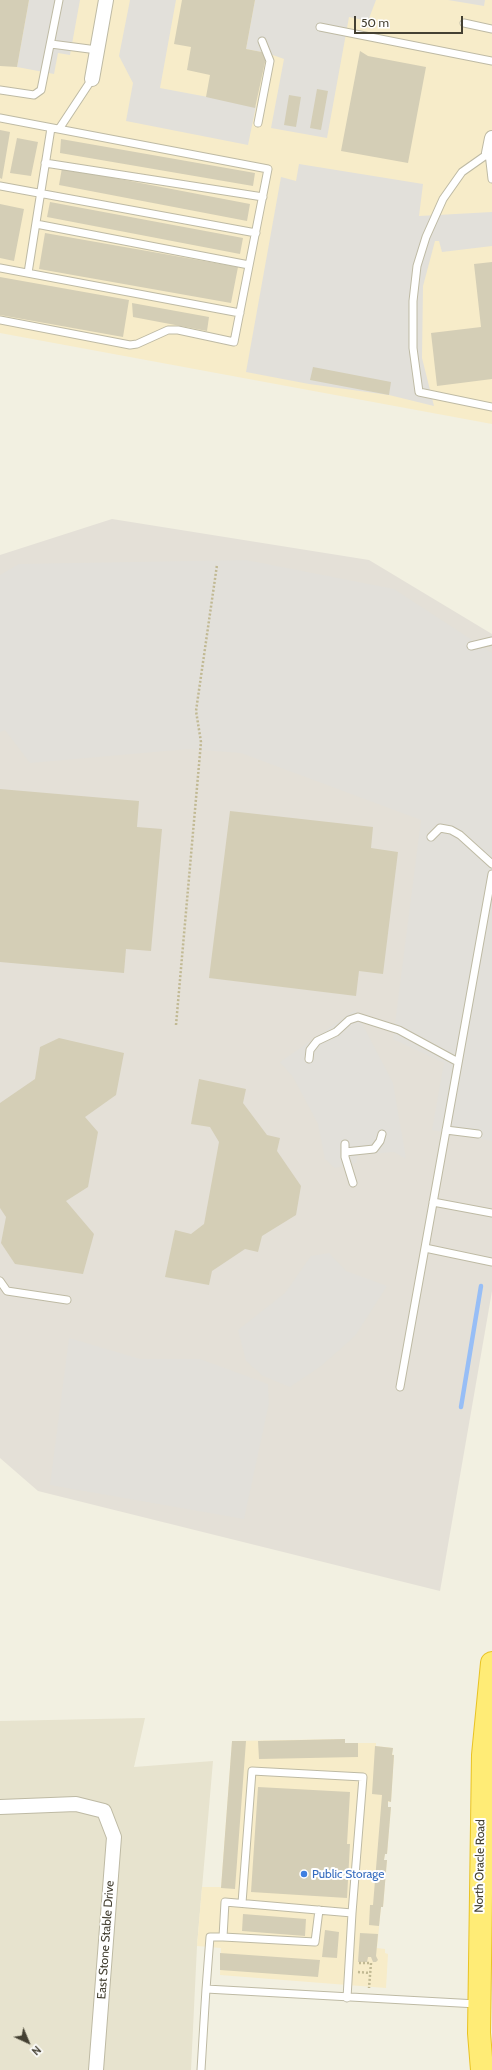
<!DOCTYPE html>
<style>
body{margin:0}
#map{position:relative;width:492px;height:2070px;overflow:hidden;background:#f2f0e1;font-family:Cabin,sans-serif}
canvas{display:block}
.north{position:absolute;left:8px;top:2022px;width:40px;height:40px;-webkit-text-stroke:3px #fff;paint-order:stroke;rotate:136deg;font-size:11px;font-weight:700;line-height:16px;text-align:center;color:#444032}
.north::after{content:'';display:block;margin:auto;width:14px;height:18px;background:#444032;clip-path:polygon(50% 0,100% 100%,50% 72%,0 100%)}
.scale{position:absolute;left:354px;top:16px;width:109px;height:18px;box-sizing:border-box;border:2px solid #444032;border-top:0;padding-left:5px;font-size:12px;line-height:14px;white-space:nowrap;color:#444032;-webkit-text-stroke:3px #fff;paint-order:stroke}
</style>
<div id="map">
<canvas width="492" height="2070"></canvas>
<div class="north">N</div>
<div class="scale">50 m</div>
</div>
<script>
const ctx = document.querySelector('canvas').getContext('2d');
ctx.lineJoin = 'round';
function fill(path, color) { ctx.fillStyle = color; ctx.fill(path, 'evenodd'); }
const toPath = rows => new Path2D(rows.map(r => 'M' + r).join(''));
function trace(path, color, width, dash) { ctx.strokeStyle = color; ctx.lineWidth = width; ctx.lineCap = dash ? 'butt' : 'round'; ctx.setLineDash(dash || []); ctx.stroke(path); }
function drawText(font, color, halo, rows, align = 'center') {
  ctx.font = font + ' Cabin,sans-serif'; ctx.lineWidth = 4; ctx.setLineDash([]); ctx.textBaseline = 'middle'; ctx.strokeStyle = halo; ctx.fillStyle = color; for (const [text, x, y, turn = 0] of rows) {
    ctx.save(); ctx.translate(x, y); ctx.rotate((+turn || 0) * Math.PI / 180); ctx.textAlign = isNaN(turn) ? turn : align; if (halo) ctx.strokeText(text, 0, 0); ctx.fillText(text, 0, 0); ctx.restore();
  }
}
fill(toPath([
 [145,1718,134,1767,213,1761,197,1946,191,2070,0,2070,0,1721]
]), '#e7e3ce');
fill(toPath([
 [0,0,492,0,492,424,0,333],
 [345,1739,345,1743,376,1743,376,1746,393,1748,392,1754,394,1755,391,1802,388,1802,388,1807,391,1807,387,1854,385,1854,384,1860,387,1860,383,1907,381,1907,377,1948,385,1949,385,1953,388,1954,386,1988,220,1975,221,1948,197,1946,202,1887,221,1887,232,1741]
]), '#f7ecc9');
fill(toPath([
 [112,519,369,560,492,634,492,1291,440,1591,38,1491,0,1458,0,555]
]), '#e4e0d7');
fill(toPath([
 [29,0,80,0,70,55,58,53,54,74,17,67],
 [130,0,176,0,160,88,256,106,248,145,126,121,133,83,119,56],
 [255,0,376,0,368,21,349,17,327,138,271,128,284,59,267,53,246,49],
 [448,0,485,0,484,6],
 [299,164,423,184,419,216,492,212,492,246,442,252,439,241,435,241,423,286,422,358,434,406,389,395,309,384,246,372,281,177,296,181],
 [246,560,394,589,492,653,492,1141,432,1130,444,1063,393,1039,421,820,241,753,188,749,30,763,5,730,0,732,0,575,19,564],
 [355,1010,393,1083,406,1159,394,1152,358,1155,356,1163,335,1168,325,1159,318,1124,293,1077,280,1062],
 [329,1253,346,1271,387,1286,355,1336,321,1366,290,1387,263,1376,246,1361,238,1330,285,1293,311,1256],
 [69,1338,140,1359,200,1359,268,1384,269,1403,244,1519,50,1485]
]), '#e2e0da');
trace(toPath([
 [461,1407,481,1286]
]), '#97bef6', 4.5);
fill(toPath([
 [0,0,29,0,17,67,0,66],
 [182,0,255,0,246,49,267,53,255,108,206,97,210,75,187,70,191,47,174,44],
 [360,51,368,56,426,67,408,163,341,151],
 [317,89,328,91,321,130,310,128],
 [289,95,301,97,296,127,284,125],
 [0,130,10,132,2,179,0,178],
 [17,138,38,142,31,176,10,173],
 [61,139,255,173,253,186,60,153],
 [62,168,250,204,247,221,59,185],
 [50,202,243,238,240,254,47,217],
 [0,204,24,209,14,261,0,258],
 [45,233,238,267,231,303,39,269],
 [492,262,492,379,437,386,431,333,481,327,474,264],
 [0,277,129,300,123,337,0,315],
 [132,303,209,317,207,331,133,317],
 [313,367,391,382,389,395,310,380],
 [0,789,139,801,137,827,162,829,151,951,126,949,124,973,0,962],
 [230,811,373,827,371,848,398,852,383,974,359,971,356,996,209,978],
 [59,1038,124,1053,116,1095,85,1117,98,1132,88,1187,66,1201,94,1234,83,1274,15,1264,1,1243,6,1217,0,1208,0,1103,35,1079,40,1047],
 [199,1079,246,1089,243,1103,267,1135,280,1138,277,1151,301,1186,296,1215,262,1236,258,1252,245,1249,212,1271,209,1285,165,1277,175,1230,191,1234,204,1224,219,1142,210,1127,191,1124],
 [345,1739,345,1743,358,1743,358,1757,259,1759,258,1741],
 [232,1741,246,1741,235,1889,221,1888],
 [375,1746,393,1748,392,1755,394,1755,391,1802,388,1801,388,1807,391,1807,387,1854,385,1854,384,1860,387,1860,383,1907,381,1907,379,1926,369,1925,370,1905,373,1905,382,1795,372,1794],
 [258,1787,350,1792,347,1844,350,1844,347,1898,251,1892],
 [243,1914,306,1919,305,1936,242,1931],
 [325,1930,339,1932,337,1958,322,1957],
 [360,1933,378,1934,376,1956,378,1960,376,1962,373,1962,371,1957,368,1957,367,1962,358,1962],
 [220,1953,320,1960,318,1977,220,1970]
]), '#d4ceb6');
const service = toPath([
 [464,23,492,29],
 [320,27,492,61],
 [51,44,97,50],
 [0,90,34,95,41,90,59,0],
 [0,118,268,169,234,342,178,330,168,330,137,344,130,345,0,320],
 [258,123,270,61,262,41],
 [59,129,92,79],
 [45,163,263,197],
 [492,179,489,153,462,172,443,199,426,237,417,266,413,301,413,348,419,392,492,407],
 [0,186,256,233],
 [36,224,249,265],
 [0,268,240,313],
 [28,273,51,128],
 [471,646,492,641],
 [431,837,440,828,451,830,460,835,492,864],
 [309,1059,310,1050,317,1041,336,1032,349,1020,358,1017,399,1030,458,1062],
 [446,1130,478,1134],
 [345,1144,345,1157,353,1183],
 [345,1152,374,1149,380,1141,382,1134],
 [433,1202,492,1213],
 [425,1248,492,1262],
 [0,1281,7,1291,67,1300],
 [400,1387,492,874],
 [242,1903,252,1771,363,1777,352,1913,347,1998],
 [223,1937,315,1942,319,1910],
 [206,1989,210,1937,223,1937,225,1902,352,1913],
 [201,2070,206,1989,477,2004]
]);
const minor = toPath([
 [92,79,106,0],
 [489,153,492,138],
 [0,1807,76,1804,104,1811,114,1837,96,2070]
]);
const trunk = toPath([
 [482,2070,479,2033,483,1755,492,1663]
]);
trace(service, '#bebaa4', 9);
trace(minor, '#bebaa4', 16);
trace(trunk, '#e9c324', 24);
trace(toPath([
 [176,1025,201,742,196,711,217,565],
 [359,1963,371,1963,369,1988],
 [358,1972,370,1973]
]), '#c1b993', 2.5, [2, 2]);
trace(service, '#fff', 7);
trace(minor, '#fff', 14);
trace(trunk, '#ffec76', 22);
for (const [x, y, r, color] of [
 [304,1874,4,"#3f7fe0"]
]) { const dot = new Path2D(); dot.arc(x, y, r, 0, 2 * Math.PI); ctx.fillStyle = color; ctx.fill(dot); trace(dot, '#fff', 1.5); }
drawText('12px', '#444032', '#fff', [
 ["North Oracle Road",480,1866,-89],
 ["East Stone Stable Drive",106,1940,-86]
]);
drawText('12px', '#366cbe', '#fff', [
 ["Public Storage",312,1874]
], 'left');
</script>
